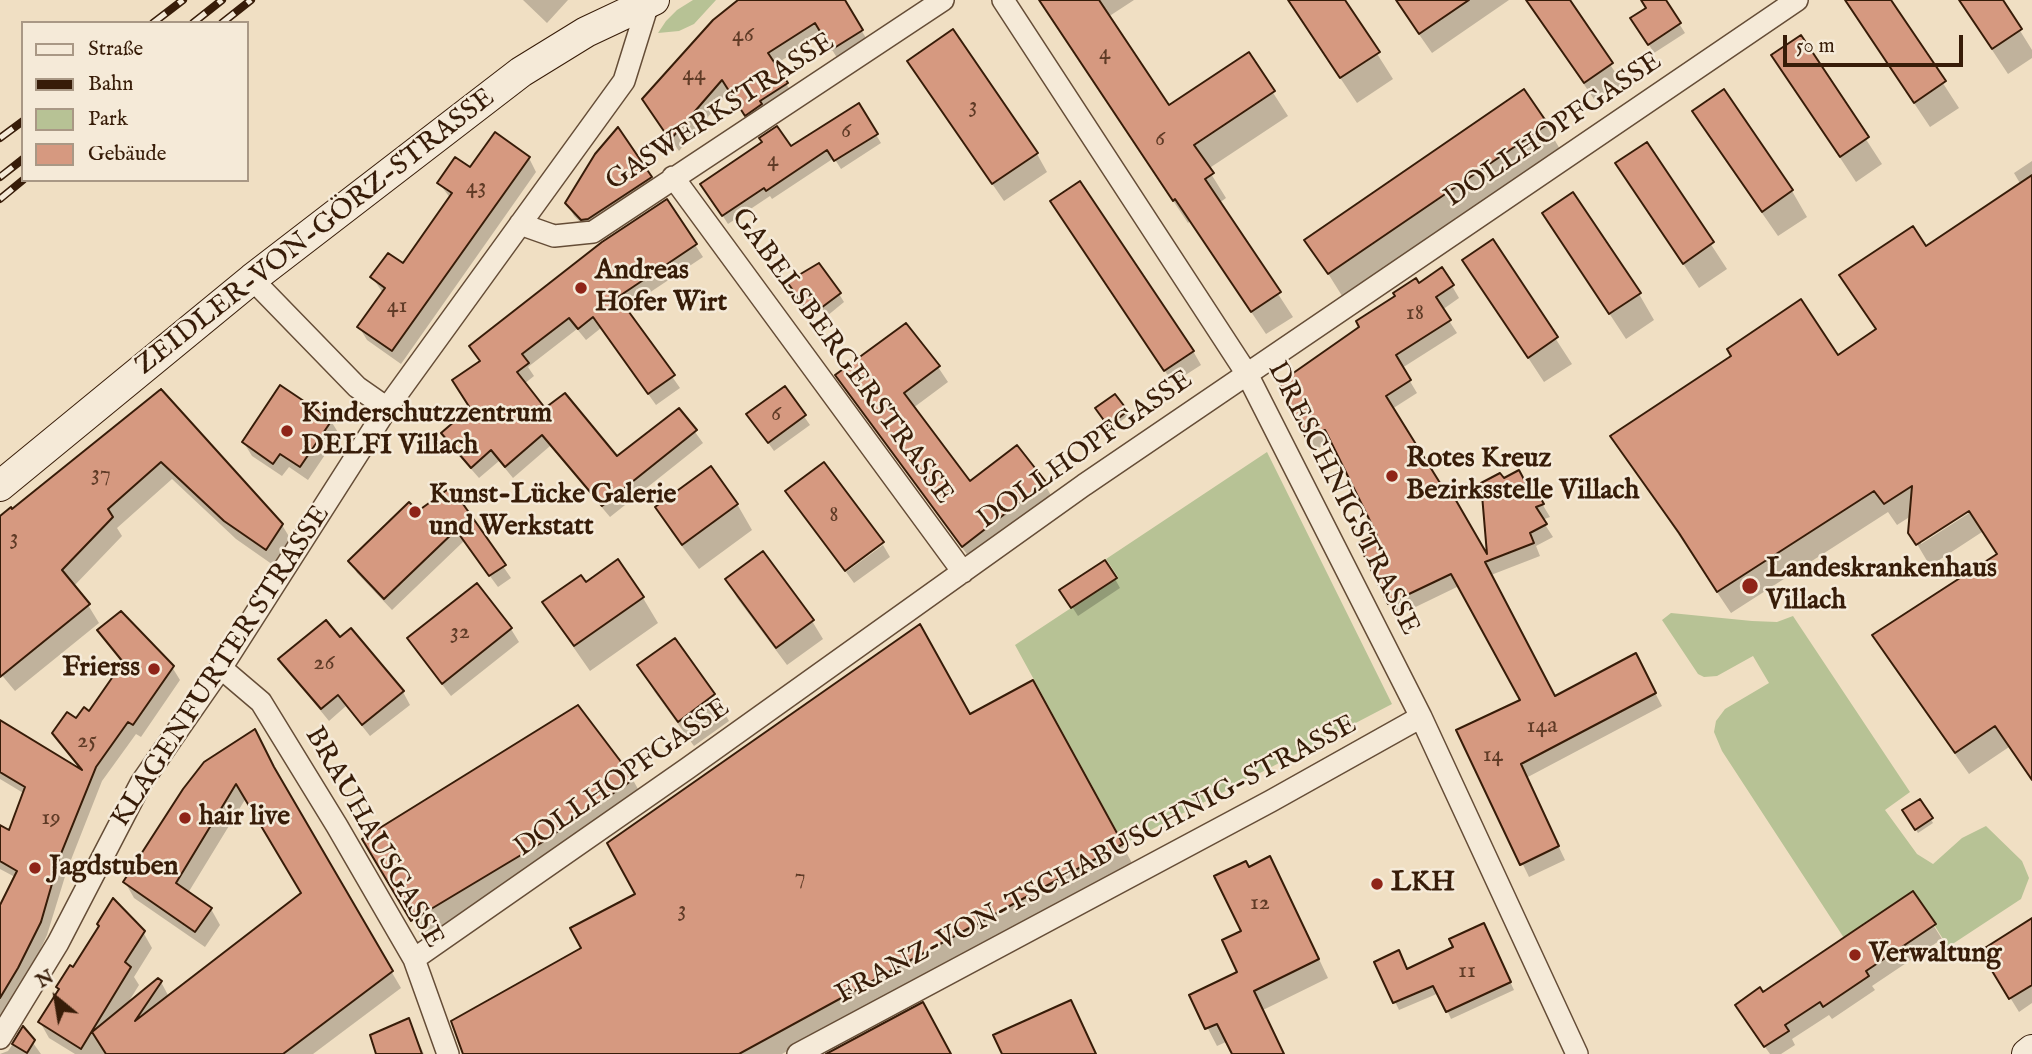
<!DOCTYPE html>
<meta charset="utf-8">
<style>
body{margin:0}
#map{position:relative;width:2032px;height:1054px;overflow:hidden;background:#f0dfc3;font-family:"IM FELL English",serif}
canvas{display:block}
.legend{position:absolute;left:21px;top:21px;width:228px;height:161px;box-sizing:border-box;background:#f5ead8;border:2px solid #a99885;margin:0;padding:9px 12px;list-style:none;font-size:21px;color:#371c08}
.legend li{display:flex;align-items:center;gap:14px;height:35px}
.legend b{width:35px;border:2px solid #a99885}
.north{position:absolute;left:21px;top:963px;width:70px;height:70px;-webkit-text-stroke:5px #f5ead8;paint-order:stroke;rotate:330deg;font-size:19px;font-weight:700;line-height:28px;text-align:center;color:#371c08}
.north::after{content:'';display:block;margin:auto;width:24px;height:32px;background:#371c08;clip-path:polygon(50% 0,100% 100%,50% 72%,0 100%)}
.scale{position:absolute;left:1783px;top:35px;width:180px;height:32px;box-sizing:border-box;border:4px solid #371c08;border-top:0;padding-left:9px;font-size:21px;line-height:24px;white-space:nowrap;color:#371c08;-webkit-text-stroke:5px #f5ead8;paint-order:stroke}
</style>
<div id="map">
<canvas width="2032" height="1054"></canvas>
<ul class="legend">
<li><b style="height:9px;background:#f5ead8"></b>Straße</li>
<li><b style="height:9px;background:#371c08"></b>Bahn</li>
<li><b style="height:19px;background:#b7c295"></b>Park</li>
<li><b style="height:19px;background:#d69980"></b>Gebäude</li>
</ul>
<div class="north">N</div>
<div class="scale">50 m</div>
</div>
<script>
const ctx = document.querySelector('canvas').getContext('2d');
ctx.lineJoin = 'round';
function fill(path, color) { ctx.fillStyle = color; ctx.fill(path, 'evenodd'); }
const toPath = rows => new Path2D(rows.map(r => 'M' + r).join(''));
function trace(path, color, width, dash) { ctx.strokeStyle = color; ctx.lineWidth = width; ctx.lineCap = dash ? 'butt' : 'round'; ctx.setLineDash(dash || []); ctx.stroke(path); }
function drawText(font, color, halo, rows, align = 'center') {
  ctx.font = font + ' "IM FELL English",serif'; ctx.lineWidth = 5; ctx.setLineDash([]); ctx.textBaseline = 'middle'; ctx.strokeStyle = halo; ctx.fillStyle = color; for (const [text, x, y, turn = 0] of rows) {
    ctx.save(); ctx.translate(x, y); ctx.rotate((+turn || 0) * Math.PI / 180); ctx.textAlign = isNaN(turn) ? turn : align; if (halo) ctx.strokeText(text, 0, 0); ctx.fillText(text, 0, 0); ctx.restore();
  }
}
fill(toPath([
 [693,0,716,0,694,24,679,31,658,33,666,21,677,10],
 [1267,452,1392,704,1124,844,1015,645,1118,577,1106,559],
 [1671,613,1752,621,1777,622,1793,616,1910,792,1885,810,1917,854,1933,864,1962,838,1986,826,2022,861,2029,878,2021,899,1948,947,1913,891,1844,938,1722,751,1714,732,1716,721,1725,709,1769,683,1753,656,1717,676,1704,677,1698,674,1662,620]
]), '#b7c295');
fill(toPath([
 [523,0,568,0,547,23],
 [741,0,843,0,869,43,839,61,823,35,774,65,794,96,753,127,730,91,679,151,652,111],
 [1047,0,1134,0,1108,17,1169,107,1248,54,1288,116,1208,169,1226,198,1219,203,1293,317,1266,334,1190,221,1188,223,1060,32,1046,7],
 [1288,0,1343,0,1393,79,1357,103],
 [1395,0,1509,0,1432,53],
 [1526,0,1567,0,1623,84,1596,102],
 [1653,0,1664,0,1685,33,1654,53,1638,27],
 [1856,0,1889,0,1959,108,1930,127,1865,30,1850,4],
 [1959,0,2001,0,2032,50,2032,58,2008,74],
 [1800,38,1882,164,1856,182,1773,56],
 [920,79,1037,154,1047,172,1004,201],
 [1724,91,1792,191,1807,217,1778,236,1709,137,1694,111],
 [858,105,881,143,841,169,834,158,772,199,770,196,728,224,708,193,790,148],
 [1546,125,1561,151,1344,299,1307,240],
 [618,130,658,190,590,232,574,216,567,203],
 [1646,145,1727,269,1699,288,1618,164],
 [529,158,536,172,401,364,367,340,359,327,383,293,372,277,403,265,451,199,439,183],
 [2032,161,2032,781,2009,747,1969,774,1887,658,1874,636,1998,555,1982,532,1930,566,1910,532,1911,516,1897,525,1888,512,1731,613,1613,437,1838,357,1877,331,1854,297,2021,185,2014,173],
 [1975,505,1977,508,1921,544,1921,540],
 [666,201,703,257,625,309,680,388,656,405,601,328,586,340,577,329,528,367,534,376,524,384,545,410,617,459,679,410,703,443,610,517,550,446,513,478,499,461,479,478,450,445,443,433,472,408,481,362,471,347],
 [1544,214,1639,294,1654,320,1626,339],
 [1060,215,1193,351,1201,365,1173,383],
 [1492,241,1572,364,1544,382,1464,260],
 [1418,285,1452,286,1459,298,1442,310,1457,333,1402,368,1417,393,1392,409,1445,493,1449,492,1489,561,1483,484,1504,480,1528,489,1532,487,1550,517,1542,520,1553,537,1536,546,1540,556,1491,575,1555,698,1642,668,1662,706,1526,778,1565,860,1529,877,1458,731,1523,701,1459,586,1397,616,1360,544,1379,536,1333,443,1315,449,1308,437],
 [794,291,839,294,844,302,827,316,821,308,811,315],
 [938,367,948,382,913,408,970,483,1044,483,1053,499,972,561,846,391,837,376],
 [784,388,810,425,774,451,754,423],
 [161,391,282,525,293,543,276,567,236,539,172,479,117,528,122,536,73,587,88,605,99,623,15,691,0,673,0,520],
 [1099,412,1126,412,1128,416,1111,428],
 [331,421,339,434,308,480,289,467,282,476,252,456,244,443],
 [450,489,511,578,498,587,464,541,392,610,357,573,350,561],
 [737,504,752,530,699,569,672,533,657,508],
 [883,545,890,557,854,583,846,572],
 [763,553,812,621,823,639,787,665,737,598,727,580],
 [1115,579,1120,588,1078,616,1067,599],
 [586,585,643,598,658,623,590,671,560,628,545,602],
 [476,586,511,629,519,642,451,696,417,652,409,639],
 [100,631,172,667,180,680,141,737,136,734,102,781,67,870,47,935,0,1037,0,909,15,877,0,869,0,839,10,833,25,794,0,779,0,726,82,772,54,734,89,713,123,664],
 [351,631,403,692,410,705,370,736,346,706,329,721,288,671,281,659,340,640],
 [674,640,714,695,729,721,694,746,654,691,639,665],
 [1043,700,1132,863,782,1054,465,1054,583,949,970,717],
 [578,707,633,780,643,798,552,861,423,938,374,858],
 [205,763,281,783,401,988,313,1054,75,1054,49,1038,40,1022,73,969,143,932,152,948,134,977,139,985,126,1006,161,982,169,997,303,893,246,798,188,893,211,909,220,925,205,947,134,898,125,882],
 [1920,801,1933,823,1918,833,1904,811],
 [1248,869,1280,877,1328,978,1263,1010,1284,1054,1234,1054,1228,1041,1217,1046,1191,996,1239,973],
 [1913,893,1942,939,1872,986,1875,990,1832,1019,1829,1015,1792,1039,1795,1045,1781,1054,1770,1054,1745,1019,1763,995],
 [2032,920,2032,1003,2019,1012,1990,965],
 [1487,933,1514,990,1451,1019,1439,993,1399,1010,1376,962,1407,970],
 [408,1020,424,1054,378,1054],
 [23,1029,41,1054,0,1054,8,1051]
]), '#0003');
const building = toPath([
 [738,0,845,0,863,30,831,50,815,23,768,53,788,83,760,101,762,104,745,116,722,80,670,140,642,99,713,20,738,0],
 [1039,0,1099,0,1169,105,1249,52,1275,91,1194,145,1214,173,1205,179,1281,292,1251,312,1175,199,1173,201,1039,0],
 [1288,0,1345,0,1380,52,1340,78,1288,0],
 [1396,0,1469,0,1419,34,1396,0],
 [1526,0,1570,0,1613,63,1584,83,1526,0],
 [1641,0,1666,0,1681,23,1648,45,1630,18,1646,8,1641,0],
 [1845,0,1891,0,1946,81,1914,103,1845,0],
 [1959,0,2003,0,2022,29,1992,49,1959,0],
 [953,29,1038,153,992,184,907,61,953,29],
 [1801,35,1869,137,1840,157,1771,55,1801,35],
 [1524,89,1548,124,1328,274,1304,240,1524,89],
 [1724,89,1793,190,1762,212,1692,111,1724,89],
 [859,103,878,134,834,161,827,150,766,191,764,188,722,216,700,184,762,142,759,138,777,126,791,146,859,103],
 [618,127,652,177,588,219,581,220,565,203,595,154,618,127],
 [495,132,530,157,392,351,357,327,385,288,370,277,388,253,403,263,452,193,437,183,455,157,470,167,495,132],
 [1647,142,1714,242,1683,264,1615,163,1647,142],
 [2032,175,2032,780,1995,726,1955,753,1872,635,1997,554,1969,511,1916,545,1908,533,1912,486,1884,504,1874,491,1717,592,1679,533,1610,436,1731,356,1727,349,1801,299,1838,355,1876,329,1839,275,1913,226,1926,246,2032,175],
 [1080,181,1194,351,1164,371,1050,201,1080,181],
 [1573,192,1641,293,1609,314,1542,213,1573,192],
 [667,199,697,244,618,297,675,375,648,394,593,317,578,329,569,318,522,354,529,363,517,372,545,408,565,393,617,456,679,408,697,430,602,506,542,435,505,467,491,450,471,468,441,433,470,408,452,380,480,361,469,346,602,242,667,199],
 [1493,239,1558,337,1528,358,1462,260,1493,239],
 [819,263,841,293,821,308,815,300,805,307,787,282,819,263],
 [1442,267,1454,285,1436,297,1451,320,1396,355,1411,380,1386,396,1445,491,1450,490,1487,554,1481,483,1500,473,1504,478,1519,470,1528,487,1533,485,1544,504,1536,507,1547,524,1530,533,1534,543,1485,562,1555,696,1636,653,1656,693,1521,764,1559,846,1520,865,1456,730,1520,700,1451,574,1388,604,1358,543,1377,535,1325,430,1306,438,1279,383,1359,327,1356,321,1395,296,1393,293,1416,278,1419,283,1442,267],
 [906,323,940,366,904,393,970,481,1017,445,1046,482,962,547,835,375,906,323],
 [280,385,332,420,300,467,280,454,273,464,242,442,280,385],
 [785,386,806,415,768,443,746,414,785,386],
 [161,389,283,524,266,550,224,521,161,462,108,509,113,517,62,570,90,604,0,677,0,516,11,507,12,509,161,389],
 [1115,394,1128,411,1108,426,1095,408,1115,394],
 [824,462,884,542,845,571,785,491,824,462],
 [711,466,738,504,682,545,655,507,711,466],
 [451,487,506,565,489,576,456,530,384,599,348,561,409,502,418,511,451,487],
 [763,551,814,620,776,648,725,579,763,551],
 [618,559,644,597,574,646,542,602,581,575,586,582,618,559],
 [1105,560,1117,578,1071,608,1059,590,1105,560],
 [477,583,512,628,442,684,407,638,477,583],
 [121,611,174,666,133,725,128,722,96,767,60,856,41,922,18,968,0,998,0,905,17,871,0,861,0,825,9,830,25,787,0,772,0,720,82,770,52,733,67,712,76,718,84,707,89,711,123,662,97,630,121,611],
 [326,620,340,637,351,628,404,691,362,725,338,695,321,709,278,659,326,620],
 [920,624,970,714,1033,680,1123,844,739,1054,463,1054,451,1021,581,948,570,928,635,894,607,843,920,624],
 [675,638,715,694,678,722,637,665,675,638],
 [578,705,634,779,541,843,411,921,362,839,578,705],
 [255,729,274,767,393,971,283,1054,106,1054,92,1032,158,978,162,981,135,1021,301,893,236,784,176,883,212,908,195,932,123,882,183,789,204,762,255,729],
 [1920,799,1933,818,1915,830,1902,810,1920,799],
 [1270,856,1319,959,1254,991,1284,1054,1232,1054,1217,1024,1205,1029,1189,995,1237,972,1222,940,1241,931,1214,876,1246,861,1249,867,1270,856],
 [1913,891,1936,924,1866,971,1869,976,1823,1007,1820,1002,1785,1025,1789,1031,1764,1047,1735,1005,1760,987,1763,992,1913,891],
 [113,898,145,931,125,962,131,967,81,1049,38,1022,59,989,56,987,70,965,73,967,99,926,97,924,113,898],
 [2032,918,2032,985,2009,999,1980,951,2032,918],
 [1484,923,1511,982,1446,1012,1433,986,1393,1003,1374,962,1399,950,1407,969,1453,947,1449,939,1484,923],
 [1071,1000,1096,1054,1002,1054,993,1035,1071,1000],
 [923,1002,951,1054,826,1054,923,1002],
 [409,1018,422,1054,376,1054,370,1035,409,1018],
 [23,1026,35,1040,27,1053,12,1044,23,1026]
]);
fill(building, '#d69980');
trace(building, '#371c08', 2);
const street = toPath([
 [1003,0,1247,374,1421,717,1577,1054],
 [673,177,963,572],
 [520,224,554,236,593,232,943,0],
 [252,279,357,387,387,408],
 [221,668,261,702,337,826,414,959,448,1054],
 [414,959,688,768,1084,485,1797,0],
 [0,1038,58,943,141,783,221,668,387,408,624,81,648,4],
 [798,1054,1271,801,1421,717]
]);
const secondary = toPath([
 [0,486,252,279,521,72,586,32,654,0],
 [2027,1054,2032,1050]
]);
trace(street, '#654d37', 24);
trace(secondary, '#371c08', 32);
trace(street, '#f5ead8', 21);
trace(secondary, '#f5ead8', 30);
const rail = toPath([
 [153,23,183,0],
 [193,23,222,0],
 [222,23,251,0],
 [0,138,23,121],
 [0,177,23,159],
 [0,199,23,180]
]);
trace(rail, '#371c08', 8);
trace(rail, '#f5ead8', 5, [16]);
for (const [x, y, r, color] of [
 [581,288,7,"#8f2418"],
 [287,431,7,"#8f2418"],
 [1392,476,7,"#8f2418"],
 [415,512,7,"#8f2418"],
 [1750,586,9,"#8f2418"],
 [154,669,7,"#8f2418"],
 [185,818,7,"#8f2418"],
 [35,868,7,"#8f2418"],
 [1377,884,7,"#8f2418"],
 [1855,955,7,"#8f2418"]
]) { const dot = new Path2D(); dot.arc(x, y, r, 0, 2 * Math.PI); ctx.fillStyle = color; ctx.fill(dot); trace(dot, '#f5ead8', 2.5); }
drawText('24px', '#5f3b26', null, [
 ["46",743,36],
 ["4",1105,54],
 ["44",694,75],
 ["3",973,107],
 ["6",846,132],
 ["6",1160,140],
 ["4",773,161],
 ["43",476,188],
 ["41",397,307],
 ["18",1415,314],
 ["6",776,415],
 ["37",101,475],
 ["8",834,516],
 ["3",14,539],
 ["32",460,633],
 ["26",324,664],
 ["14a",1542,727],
 ["25",87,742],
 ["14",1493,756],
 ["19",51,819],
 ["7",800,878],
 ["12",1260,904],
 ["3",682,911],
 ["11",1467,972]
]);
drawText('28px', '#371c08', '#f5ead8', [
 ["GASWERKSTRASSE",721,113,-33],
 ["DOLLHOPFGASSE",1554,131,-34],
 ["ZEIDLER-VON-GÖRZ-STRASSE",316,233,-38],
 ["GABELSBERGERSTRASSE",841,357,54],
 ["DOLLHOPFGASSE",1086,451,-35],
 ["DRESCHNIGSTRASSE",1342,499,63],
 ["KLAGENFURTER STRASSE",222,667,-57],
 ["DOLLHOPFGASSE",623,779,-35],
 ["BRAUHAUSGASSE",373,838,60],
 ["FRANZ-VON-TSCHABUSCHNIG-STRASSE",1097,861,-28]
]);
drawText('bold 28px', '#371c08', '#f5ead8', [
 ["Andreas",595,272],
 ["Hofer Wirt",595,304],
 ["Kinderschutzzentrum",301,415],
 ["DELFI Villach",301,447],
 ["Rotes Kreuz",1406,460],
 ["Bezirksstelle Villach",1406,492],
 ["Kunst-Lücke Galerie",429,496],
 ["und Werkstatt",429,528],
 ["Landeskrankenhaus",1766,570],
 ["Villach",1766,602],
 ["Frierss",140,669,"right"],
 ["hair live",199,818],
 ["Jagdstuben",49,868],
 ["LKH",1391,884],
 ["Verwaltung",1869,955]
], 'left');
</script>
